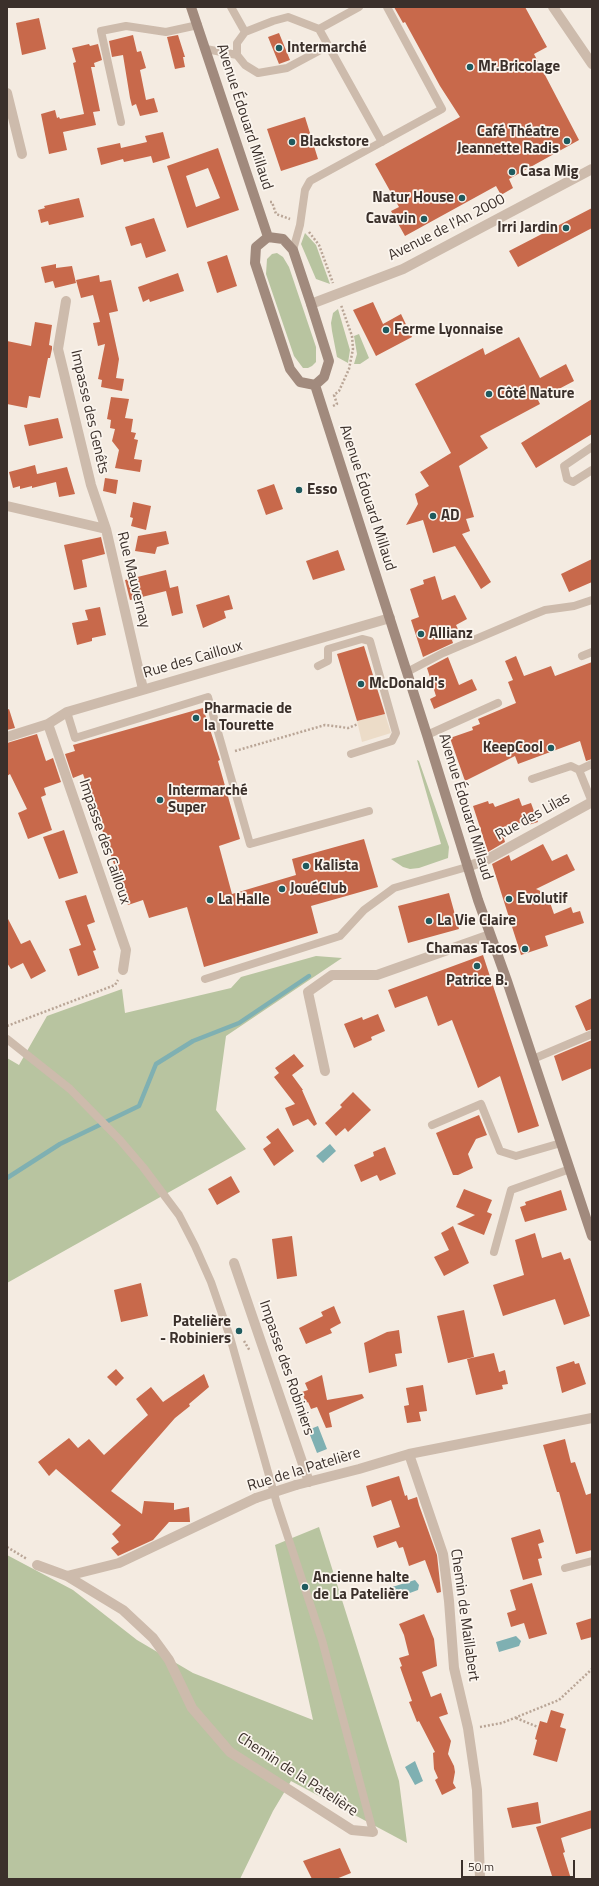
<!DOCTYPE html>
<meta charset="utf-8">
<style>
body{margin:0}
#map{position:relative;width:599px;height:1886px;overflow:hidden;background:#f4ebe1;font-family:"Titillium Web",sans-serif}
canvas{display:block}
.frame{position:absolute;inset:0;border:8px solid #3b302b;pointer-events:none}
.scale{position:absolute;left:461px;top:1860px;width:114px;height:18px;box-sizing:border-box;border:2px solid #3b302b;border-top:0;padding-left:5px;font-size:12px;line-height:14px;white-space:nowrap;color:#3b302b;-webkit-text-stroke:3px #fbf5ee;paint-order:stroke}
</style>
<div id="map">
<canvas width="599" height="1886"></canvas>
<div class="frame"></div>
<div class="scale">50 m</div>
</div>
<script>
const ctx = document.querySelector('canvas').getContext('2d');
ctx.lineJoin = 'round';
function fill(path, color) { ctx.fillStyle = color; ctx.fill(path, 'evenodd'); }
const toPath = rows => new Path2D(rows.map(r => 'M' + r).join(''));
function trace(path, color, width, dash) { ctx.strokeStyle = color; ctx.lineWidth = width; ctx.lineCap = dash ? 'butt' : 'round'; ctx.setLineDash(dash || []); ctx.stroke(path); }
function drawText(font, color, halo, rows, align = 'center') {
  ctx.font = font + ' "Titillium Web",sans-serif'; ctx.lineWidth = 3.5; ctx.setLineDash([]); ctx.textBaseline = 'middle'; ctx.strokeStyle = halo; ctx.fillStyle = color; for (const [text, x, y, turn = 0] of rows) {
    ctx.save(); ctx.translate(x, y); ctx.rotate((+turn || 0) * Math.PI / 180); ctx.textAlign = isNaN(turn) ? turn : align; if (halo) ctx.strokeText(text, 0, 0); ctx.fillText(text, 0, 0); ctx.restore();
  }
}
fill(toPath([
 [305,233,316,245,330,284,316,279,301,244],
 [277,253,283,257,289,267,316,347,316,362,312,366,308,368,303,368,294,356,266,274,267,259,272,254],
 [338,309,350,350,348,363,337,357,332,331,331,323,333,313],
 [359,334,369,358,360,364,354,364,357,354,354,336],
 [417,760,419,761,449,847,448,858,419,868,410,869,403,867,391,859,441,844],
 [316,956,342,958,226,1036,216,1110,246,1149,7,1283,7,1058,19,1065,47,1016,122,989,125,1013,231,988,241,977],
 [319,1527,399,1781,407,1843,291,1781,273,1811,240,1879,7,1879,7,1555,73,1590,137,1640,193,1673,313,1720,275,1545]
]), '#b8c4a0');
fill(toPath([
 [385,714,391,733,362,742,357,721]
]), '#ecdcc8');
fill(toPath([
 [330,1144,336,1151,323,1163,316,1156],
 [318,1426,327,1449,317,1453,308,1430],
 [415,1580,419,1585,418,1590,396,1598,392,1587],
 [516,1636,521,1641,519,1646,499,1652,496,1642],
 [415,1761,423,1781,415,1785,405,1767]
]), '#7fb0b2');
trace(toPath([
 [7,1178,60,1144,139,1106,156,1064,193,1041,239,1023,309,976]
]), '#7fb0b2', 4.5);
fill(toPath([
 [394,7,525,7,547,47,534,54,579,140,509,179,513,188,501,195,496,186,405,236,391,211,399,207,375,164,460,117,440,86,405,22,403,23],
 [39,18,46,49,22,55,16,23],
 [279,33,290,60,279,64,268,37],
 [133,35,137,52,141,51,146,68,140,70,146,100,154,98,158,112,140,116,136,104,132,106,130,98,123,55,112,57,109,41],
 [178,35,185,57,183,57,185,67,175,69,167,37],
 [89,44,90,46,98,44,102,60,94,63,95,67,91,67,100,111,93,112,96,125,63,132,67,150,49,154,41,114,55,110,57,118,59,117,60,119,84,114,73,63,76,62,72,48],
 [305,117,318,159,281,171,267,129],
 [163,132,170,158,153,163,151,156,124,162,123,159,101,165,97,148,120,143,121,148,147,142,145,136],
 [218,148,239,210,187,228,167,166],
 [208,168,220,198,196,207,186,176],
 [79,198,84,217,49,225,48,221,41,223,38,210,45,208,44,206],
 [592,208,592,228,518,267,509,251],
 [154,218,166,251,146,258,141,243,131,246,125,227],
 [227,255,237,286,217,293,207,262],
 [56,264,56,268,72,266,76,283,55,288,53,281,45,283,41,267],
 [178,273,184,291,150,302,149,299,143,302,138,287],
 [99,275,100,282,111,280,118,311,109,313,119,359,116,378,124,379,122,391,101,387,102,380,98,379,105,344,98,346,93,323,100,322,93,295,81,298,76,280],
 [373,302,383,324,401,314,412,337,376,356,353,310],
 [35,322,52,325,49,345,52,346,52,349,50,358,48,358,40,398,29,396,27,408,7,404,7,341,31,346],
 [519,337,540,378,566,364,574,381,538,400,540,404,480,436,488,448,459,466,474,517,466,519,470,531,462,534,491,582,481,589,455,546,433,553,423,520,406,525,418,504,415,494,429,486,420,472,451,453,415,384,483,348,485,355],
 [111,397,129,399,125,418,133,419,131,432,136,433,134,439,138,440,134,459,142,460,140,472,115,468,119,450,112,441,115,429,110,428,111,420,107,419],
 [592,399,592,434,536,468,521,443],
 [58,418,63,438,29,446,24,425],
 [35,465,37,474,67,467,75,494,59,497,56,482,32,488,32,486,20,489,20,486,13,488,9,472],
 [105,478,118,480,116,494,103,491],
 [274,484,283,509,266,515,257,490],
 [133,502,151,506,146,530,131,526,133,518,130,517],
 [166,531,169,544,157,547,155,554,135,551,138,536],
 [101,537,105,554,82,560,87,587,74,590,64,545],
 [338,550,345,570,313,580,306,561],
 [592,559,592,582,569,592,561,574],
 [166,570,170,588,178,586,183,613,172,616,166,591,130,600,125,580],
 [435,576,442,600,455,595,467,619,456,625,461,635,452,640,453,643,423,657,411,620,419,617,410,589,424,584,423,580],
 [229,595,233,609,224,611,226,618,203,628,196,605],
 [100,607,106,635,92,638,92,641,77,645,72,623,88,620,85,610],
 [364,646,385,714,357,721,337,654],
 [516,656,524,676,551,666,555,676,592,662,592,759,586,761,580,741,518,764,515,756,465,781,450,738,473,730,472,727,480,724,478,719,516,703,508,682,513,680,505,661],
 [448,657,459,685,472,679,477,690,434,709,430,699,436,696,427,668],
 [203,708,220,760,218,761,240,839,219,846,232,894,296,875,292,859,364,839,378,887,311,906,318,933,204,967,187,907,149,918,143,900,128,905,83,774,73,778,65,754,75,751,73,745],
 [9,709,15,728,7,730,7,710],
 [37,734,46,761,53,758,61,782,44,788,46,795,41,797,52,830,28,839,18,813,27,809,10,774,7,776,7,743],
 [519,798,522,806,531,803,538,822,525,826,524,822,501,828,505,842,488,852,473,806,488,801,489,804,493,803,495,807],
 [64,830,78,873,59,879,43,837],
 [543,844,552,861,567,854,575,870,536,889,547,894,554,914,571,907,573,913,580,911,584,923,545,936,548,946,521,955,492,864,509,855,511,861],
 [449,893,459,929,408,943,398,906],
 [86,895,95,922,87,925,96,950,93,951,99,968,78,976,69,949,81,945,65,901],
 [7,917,21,944,30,940,46,971,31,979,23,963,11,969,7,963],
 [483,955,539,1126,518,1133,500,1076,478,1088,452,1020,438,1026,427,996,395,1008,388,990],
 [592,998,592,1029,586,1031,575,1006],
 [378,1014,385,1031,371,1037,372,1040,354,1048,344,1024,362,1017,363,1020],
 [592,1040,592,1068,562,1081,554,1056],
 [294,1054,304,1066,292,1075,303,1090,302,1090,317,1124,314,1126,308,1119,293,1126,285,1108,295,1104,274,1077,279,1073,275,1068],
 [353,1092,371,1110,348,1132,345,1128,336,1136,325,1123,342,1107,340,1105],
 [479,1115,487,1135,476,1139,468,1154,473,1168,458,1175,453,1175,436,1133],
 [278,1128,294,1151,274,1166,263,1149,271,1143,266,1137],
 [385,1147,396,1174,380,1181,377,1175,361,1182,354,1165,374,1156,373,1152],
 [231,1176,240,1192,217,1205,208,1189],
 [464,1189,492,1200,487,1212,492,1214,484,1235,457,1224,475,1215,456,1207],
 [561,1190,567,1210,525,1222,520,1207,526,1205,525,1202],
 [453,1226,469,1263,444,1276,434,1257,449,1250,441,1233],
 [535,1233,542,1258,561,1252,564,1260,570,1258,590,1316,564,1325,555,1299,503,1316,493,1285,524,1275,515,1240],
 [292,1236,297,1276,277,1279,272,1239],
 [141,1283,148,1316,121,1322,114,1290],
 [334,1306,341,1323,330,1329,332,1333,306,1344,299,1328,323,1316,321,1312],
 [464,1310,474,1357,448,1363,437,1316],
 [399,1330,402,1353,395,1354,397,1366,369,1373,364,1343,387,1332],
 [494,1353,499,1372,505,1370,508,1384,502,1385,503,1389,476,1395,467,1359],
 [574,1361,575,1364,579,1363,586,1384,562,1393,556,1367],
 [116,1369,124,1378,116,1386,107,1377],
 [204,1374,209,1387,189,1404,190,1406,175,1418,111,1491,142,1514,144,1501,174,1503,174,1510,189,1507,190,1522,169,1522,153,1540,118,1556,111,1548,119,1542,112,1534,121,1525,56,1469,49,1476,38,1462,69,1438,78,1448,89,1439,104,1455,148,1415,136,1399,151,1387,163,1402],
 [322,1375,327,1400,362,1394,364,1398,329,1413,332,1427,326,1428,317,1407,311,1409,308,1402,306,1403,302,1392,308,1390,305,1383],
 [423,1385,427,1411,419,1412,421,1421,407,1423,404,1406,409,1405,406,1388],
 [565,1439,571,1463,575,1462,586,1495,592,1493,592,1550,576,1554,559,1492,557,1492,543,1445],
 [399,1476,405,1496,407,1495,408,1500,417,1497,419,1505,437,1555,441,1592,437,1593,425,1560,409,1566,403,1547,399,1548,396,1541,377,1548,373,1536,400,1527,391,1500,372,1507,366,1486],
 [540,1529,544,1542,538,1544,542,1558,538,1559,542,1575,523,1580,511,1538],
 [532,1583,547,1634,529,1639,524,1623,511,1627,507,1613,516,1610,510,1590],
 [424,1614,434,1639,437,1666,422,1672,431,1697,441,1693,448,1714,439,1717,451,1741,448,1754,454,1766,455,1772,453,1783,456,1788,442,1795,435,1780,438,1778,434,1769,433,1753,435,1752,419,1721,417,1722,409,1702,412,1701,400,1667,402,1666,399,1658,409,1655,404,1635,399,1624],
 [592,1618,592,1637,581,1640,576,1623],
 [551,1710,564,1714,560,1727,566,1729,557,1762,533,1755,537,1740,535,1739,540,1721,547,1723],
 [538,1802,541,1823,512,1828,507,1808],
 [592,1810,592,1828,561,1838,565,1852,563,1853,571,1879,553,1879,536,1827],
 [340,1848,351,1873,336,1879,312,1879,303,1861]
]), '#c8694b');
trace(toPath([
 [270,202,272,202,276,214,290,219],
 [309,232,319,245,333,283],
 [333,406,337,404,334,395,339,391,349,369,353,349,352,336,341,305],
 [235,751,325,725,348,728,358,724],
 [7,1026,115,985,118,980],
 [244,1341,250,1351],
 [7,1547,27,1559],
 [516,1718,538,1727],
 [480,1727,502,1723,559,1700,592,1669]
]), '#b9a596', 2.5, [2, 2]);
trace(toPath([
 [231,7,245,32],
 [359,7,319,29,382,142],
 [319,29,288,17,273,21,245,32,237,43,237,55,245,65,258,73,287,68,328,46],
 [206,49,237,55],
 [121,122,101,31,126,26,166,32,198,25],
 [293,250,300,225,305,190,310,181,442,109,387,7],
 [592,447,564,466,567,479,573,482,592,470],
 [582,656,592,652],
 [318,666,328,661,328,649,362,639,370,641,396,733,392,741,351,754],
 [407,672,443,653,530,616,545,610,574,606,592,600],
 [67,712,75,738,208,697,250,844,369,811],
 [427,735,498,703],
 [532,779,571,766,579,770],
 [592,802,579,770,592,764],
 [205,979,340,936,364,910,394,888,467,867],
 [7,1039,70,1089,120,1140,143,1167,179,1215,195,1246,211,1282,230,1337,277,1504,322,1640,373,1832],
 [533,1059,592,1034],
 [432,1125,481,1104,500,1151,516,1156,561,1143],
 [494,1252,511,1190,570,1169],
 [565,1568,592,1561]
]), '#cdbbac', 8);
trace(toPath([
 [553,7,592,64],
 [7,93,22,154],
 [66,301,58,349,91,485,106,529],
 [311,304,403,269,592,169],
 [7,506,106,529,143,689],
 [48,724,126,950,123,970],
 [7,737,48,724,67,712,390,618],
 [467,867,486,860,592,802],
 [325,1071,308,992,332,975,377,975,490,935],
 [234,1263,309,1482],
 [409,1454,443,1554,449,1601,454,1668,468,1728,477,1790,480,1879],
 [296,1485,359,1469,409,1454,592,1418],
 [37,1565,67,1576,123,1610,153,1638,169,1660,192,1708,230,1752,352,1830,373,1832],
 [67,1576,119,1563,256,1498]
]), '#cdbbac', 10);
trace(toPath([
 [191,7,268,237],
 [268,237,283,239,293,250,311,304,329,361,324,377,315,385,300,382,290,369,255,263,256,247,268,237],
 [315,385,427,735,478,900,507,981,592,1236]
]), '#a18a7d', 10);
trace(toPath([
 [256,1498,296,1485]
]), '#cdbbac', 10);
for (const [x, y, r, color] of [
 [279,48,4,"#1f5a5e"],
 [470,67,4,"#1f5a5e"],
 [567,141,4,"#1f5a5e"],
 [292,142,4,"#1f5a5e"],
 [512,172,4,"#1f5a5e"],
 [462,198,4,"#1f5a5e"],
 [424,219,4,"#1f5a5e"],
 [566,228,4,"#1f5a5e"],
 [386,330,4,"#1f5a5e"],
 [489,394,4,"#1f5a5e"],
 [299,490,4,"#1f5a5e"],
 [433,516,4,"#1f5a5e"],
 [421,634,4,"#1f5a5e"],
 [361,684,4,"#1f5a5e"],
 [196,718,4,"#1f5a5e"],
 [551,748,4,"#1f5a5e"],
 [160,800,4,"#1f5a5e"],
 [306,866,4,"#1f5a5e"],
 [282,889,4,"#1f5a5e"],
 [509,899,4,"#1f5a5e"],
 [210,900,4,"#1f5a5e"],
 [429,921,4,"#1f5a5e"],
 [525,949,4,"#1f5a5e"],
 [477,966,4,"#1f5a5e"],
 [239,1331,4,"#1f5a5e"],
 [305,1587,4,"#1f5a5e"]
]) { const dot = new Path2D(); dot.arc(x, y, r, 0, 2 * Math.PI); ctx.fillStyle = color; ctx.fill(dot); trace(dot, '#fbf5ee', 1.5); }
drawText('bold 15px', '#3b302b', '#fbf5ee', [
 ["Intermarché",287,48],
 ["Mr.Bricolage",478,67],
 ["Café Théatre",559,132,"right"],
 ["Jeannette Radis",559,149,"right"],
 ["Blackstore",300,142],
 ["Casa Mig",520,172],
 ["Natur House",454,198,"right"],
 ["Cavavin",416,219,"right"],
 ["Irri Jardin",558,228,"right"],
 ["Ferme Lyonnaise",394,330],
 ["Côté Nature",497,394],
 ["Esso",307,490],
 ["AD",441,516],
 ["Allianz",429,634],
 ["McDonald's",369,684],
 ["Pharmacie de",204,709],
 ["la Tourette",204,726],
 ["KeepCool",543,748,"right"],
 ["Intermarché",168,791],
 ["Super",168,808],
 ["Kalista",314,866],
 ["JouéClub",290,889],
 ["Evolutif",517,899],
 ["La Halle",218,900],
 ["La Vie Claire",437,921],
 ["Chamas Tacos",517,949,"right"],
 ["Patrice B.",477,981,"center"],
 ["Patelière",231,1322,"right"],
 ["- Robiniers",231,1339,"right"],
 ["Ancienne halte",313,1578],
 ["de La Patelière",313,1595]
], 'left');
drawText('15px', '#3b302b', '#fbf5ee', [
 ["Avenue Édouard Millaud",244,117,72],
 ["Avenue de l'An 2000",447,228,-27],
 ["Impasse des Genêts",89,412,77],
 ["Avenue Édouard Millaud",367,498,72],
 ["Rue Mauvernay",133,580,76],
 ["Rue des Cailloux",193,660,-16],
 ["Avenue Édouard Millaud",465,807,73],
 ["Rue des Lilas",533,817,-29],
 ["Impasse des Cailloux",104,842,71],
 ["Impasse des Robiniers",286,1368,71],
 ["Rue de la Patelière",304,1470,-17],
 ["Chemin de Maillabert",464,1615,82],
 ["Chemin de la Patelière",297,1775,33]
]);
</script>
